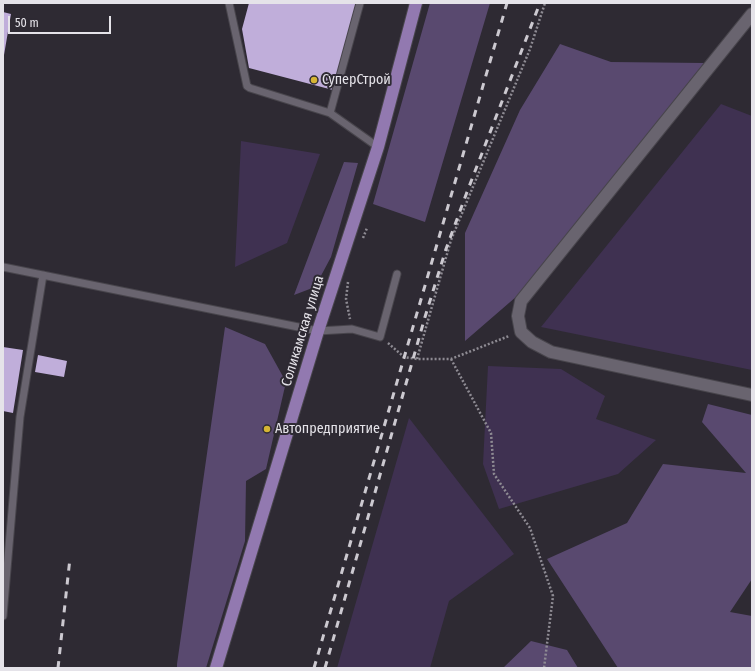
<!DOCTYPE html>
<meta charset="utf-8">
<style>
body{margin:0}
#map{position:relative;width:755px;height:671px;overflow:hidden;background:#2e2a33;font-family:"Fira Sans Condensed",sans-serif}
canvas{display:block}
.frame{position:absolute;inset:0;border:4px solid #e5e3e9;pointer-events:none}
.scale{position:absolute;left:8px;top:16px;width:103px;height:18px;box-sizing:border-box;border:2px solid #e5e3e9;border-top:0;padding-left:5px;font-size:12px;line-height:14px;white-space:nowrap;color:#e5e3e9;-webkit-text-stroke:3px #2e2a33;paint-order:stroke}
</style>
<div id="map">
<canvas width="755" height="671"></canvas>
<div class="frame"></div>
<div class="scale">50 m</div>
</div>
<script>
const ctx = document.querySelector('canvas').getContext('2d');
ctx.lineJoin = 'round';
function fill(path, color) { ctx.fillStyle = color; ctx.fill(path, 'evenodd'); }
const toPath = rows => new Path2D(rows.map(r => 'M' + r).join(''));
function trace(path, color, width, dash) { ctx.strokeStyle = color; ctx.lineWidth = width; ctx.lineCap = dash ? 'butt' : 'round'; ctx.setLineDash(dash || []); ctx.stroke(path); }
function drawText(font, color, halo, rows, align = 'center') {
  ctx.font = font + ' "Fira Sans Condensed",sans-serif'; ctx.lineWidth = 4; ctx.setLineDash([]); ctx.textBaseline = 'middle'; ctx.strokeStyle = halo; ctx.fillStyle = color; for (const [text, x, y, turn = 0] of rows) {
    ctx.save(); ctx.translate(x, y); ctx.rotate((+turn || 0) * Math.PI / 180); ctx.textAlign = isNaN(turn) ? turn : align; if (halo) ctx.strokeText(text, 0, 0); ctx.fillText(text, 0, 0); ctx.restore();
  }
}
fill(toPath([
 [721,104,752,116,752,370,541,327],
 [241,141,320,154,287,243,235,267],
 [488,366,561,369,605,396,596,419,656,440,618,474,499,509,483,464],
 [409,418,514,554,449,601,430,668,337,668]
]), '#3f3151');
fill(toPath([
 [430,3,490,3,425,222,373,204],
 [560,44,611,62,704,63,524,290,465,341,465,233,520,110],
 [344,162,358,163,331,257,315,287,294,295],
 [225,327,265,344,286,382,266,469,246,481,245,541,206,668,177,668,177,664],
 [708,404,752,415,752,579,730,612,752,616,752,668,618,668,547,559,627,523,663,464,746,473,702,422],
 [531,641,567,650,578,668,503,668]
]), '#59496f');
fill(toPath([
 [249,3,356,3,333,90,249,68,242,29],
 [3,12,11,14,4,55,3,55],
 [3,347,23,350,13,413,3,411],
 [38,355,67,361,64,377,35,372]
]), '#c0aeda');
const lane = toPath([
 [229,3,247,86,250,88,330,113,378,147],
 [330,113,360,3],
 [3,267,318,331,352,329,380,337,397,274],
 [3,616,20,417,43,275]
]);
const street = toPath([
 [752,14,521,301,518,316,521,332,532,342,551,352,752,395]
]);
const primary = toPath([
 [216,668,318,331,378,147,416,3]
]);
trace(lane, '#48454c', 9);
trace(street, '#48454c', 14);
trace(primary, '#48454c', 14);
trace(toPath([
 [363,238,367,228],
 [348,282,346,299,350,319],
 [388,343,404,357,417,359,451,359,509,336],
 [417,359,451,240,530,49,545,3],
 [451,359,491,433,494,474,530,528,553,596,544,668]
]), '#8e8b93', 2.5, [2, 2]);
trace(lane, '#69646f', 7);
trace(street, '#69646f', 12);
trace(primary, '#9279b0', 12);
trace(toPath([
 [58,668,70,558],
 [314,668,507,3],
 [325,668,425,317,446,249,467,192,540,3]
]), '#ccc9d0', 3, [7, 7]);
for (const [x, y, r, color] of [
 [314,80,4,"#d6b534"],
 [267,429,4,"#d6b534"]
]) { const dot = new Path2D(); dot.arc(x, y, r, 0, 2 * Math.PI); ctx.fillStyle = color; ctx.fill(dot); trace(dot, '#2e2a33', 1.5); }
drawText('14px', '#e5e3e9', '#2e2a33', [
 ["СуперСтрой",322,80],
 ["Автопредприятие",275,429]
], 'left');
drawText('14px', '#e5e3e9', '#2e2a33', [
 ["Соликамская улица",303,331,-73]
]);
</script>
